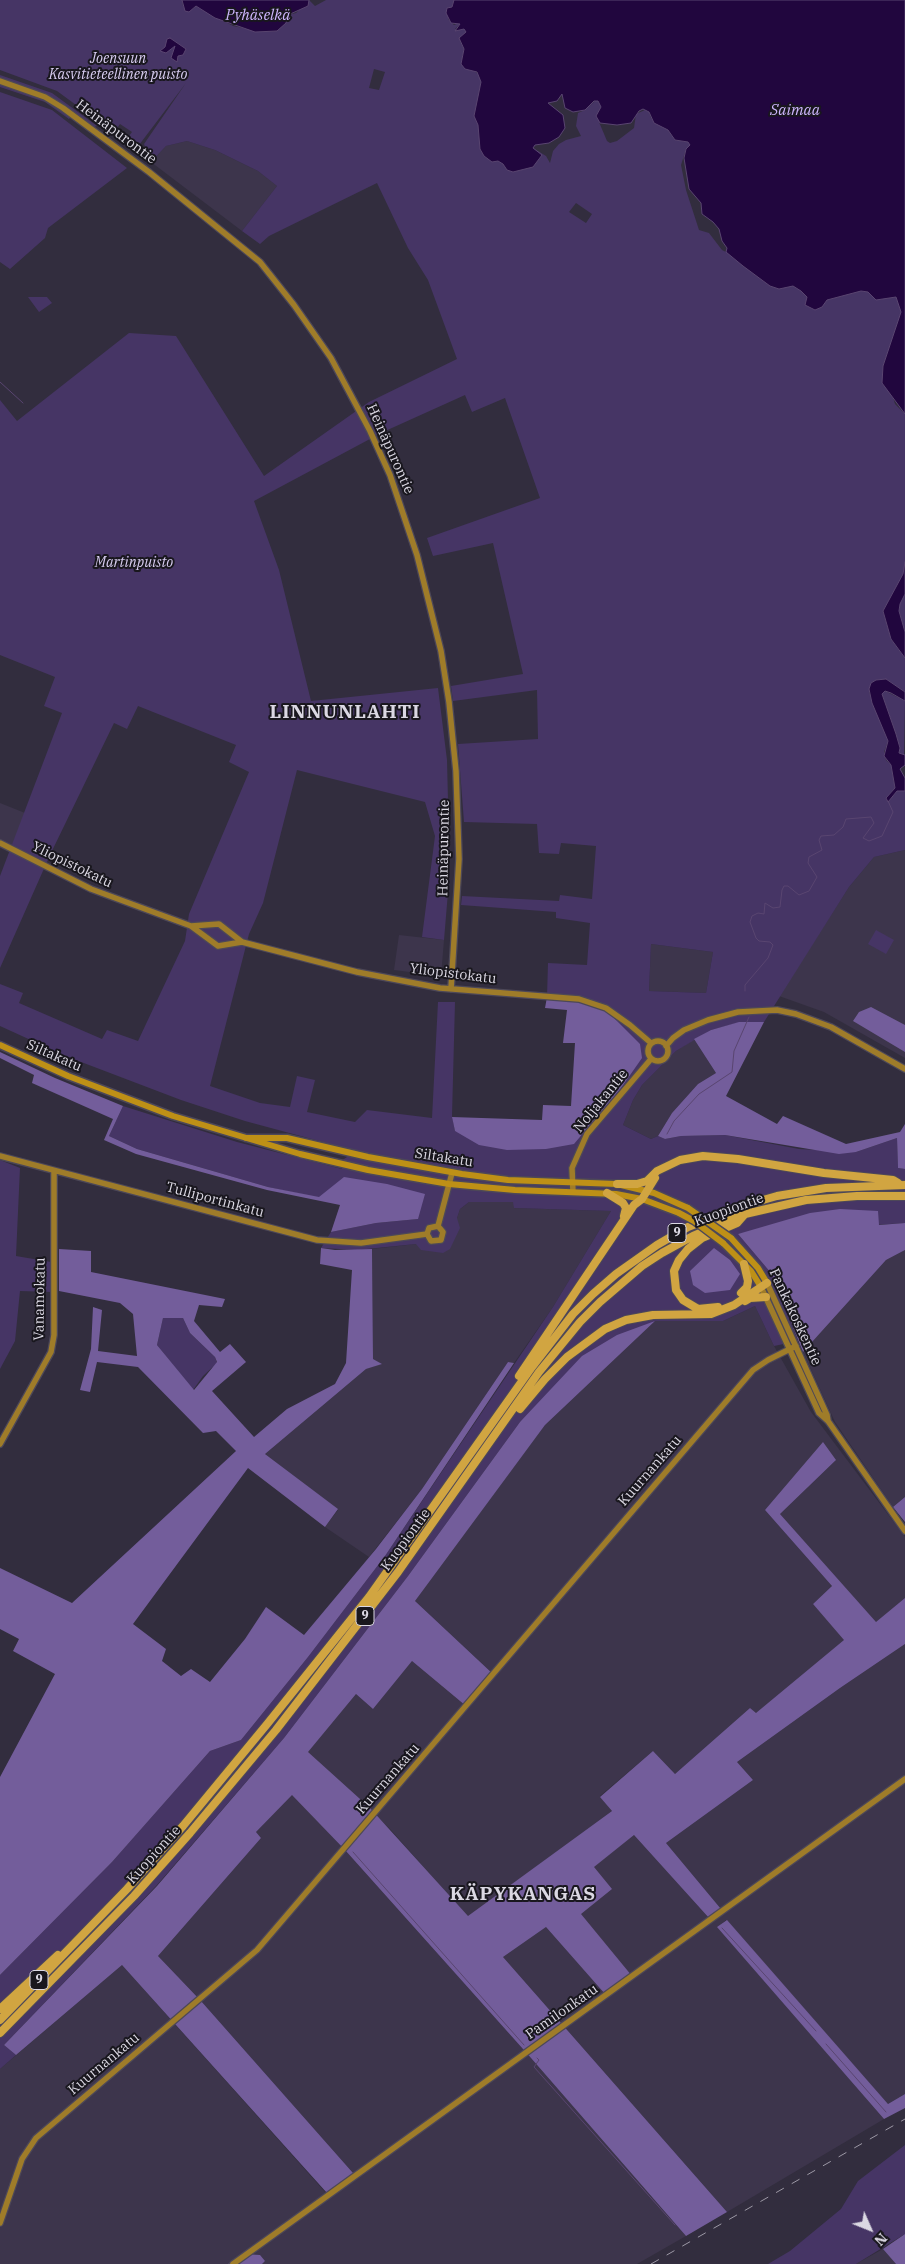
<!DOCTYPE html>
<meta charset="utf-8">
<style>
body{margin:0}
#map{position:relative;width:905px;height:2264px;overflow:hidden;background:#322d3e;font-family:"IBM Plex Serif",serif}
canvas{display:block}
.north{position:absolute;left:845px;top:2204px;width:50px;height:50px;-webkit-text-stroke:4px #19171e;paint-order:stroke;rotate:134deg;font-size:14px;font-weight:700;line-height:20px;text-align:center;color:#dbd8e3}
.north::after{content:'';display:block;margin:auto;width:18px;height:22px;background:#dbd8e3;clip-path:polygon(50% 0,100% 100%,50% 72%,0 100%)}
</style>
<div id="map">
<canvas width="905" height="2264"></canvas>
<div class="north">N</div>
</div>
<script>
const ctx = document.querySelector('canvas').getContext('2d');
ctx.lineJoin = 'round';
function fill(path, color) { ctx.fillStyle = color; ctx.fill(path, 'evenodd'); }
const toPath = rows => new Path2D(rows.map(r => 'M' + r).join(''));
function trace(path, color, width, dash) { ctx.strokeStyle = color; ctx.lineWidth = width; ctx.lineCap = dash ? 'butt' : 'round'; ctx.setLineDash(dash || []); ctx.stroke(path); }
function drawText(font, color, halo, rows, align = 'center') {
  ctx.font = font + ' "IBM Plex Serif",serif'; ctx.lineWidth = 4; ctx.setLineDash([]); ctx.textBaseline = 'middle'; ctx.strokeStyle = halo; ctx.fillStyle = color; for (const [text, x, y, turn = 0] of rows) {
    ctx.save(); ctx.translate(x, y); ctx.rotate((+turn || 0) * Math.PI / 180); ctx.textAlign = isNaN(turn) ? turn : align; if (halo) ctx.strokeText(text, 0, 0); ctx.fillText(text, 0, 0); ctx.restore();
  }
}
fill(toPath([
 [187,141,215,150,258,171,277,186,242,231,151,162,166,146],
 [0,803,25,813,11,849,0,843],
 [905,850,905,1058,824,1012,779,996,849,887,874,857],
 [399,935,444,940,441,976,394,970],
 [651,944,713,952,706,993,649,991],
 [694,1039,716,1073,698,1084,672,1113,658,1136,651,1139,623,1125,633,1100,642,1085,676,1051],
 [469,1202,514,1202,514,1208,611,1211,553,1307,514,1363,508,1362,422,1489,369,1557,325,1527,338,1510,265,1454,366,1369,381,1364,373,1359,372,1249,416,1244,457,1218,460,1209],
 [905,1250,905,1497,893,1507,835,1422,803,1352,886,1260],
 [755,1306,774,1346,811,1412,905,1537,905,1598,876,1623,780,1514,836,1460,765,1510,832,1586,813,1604,845,1640,756,1714,750,1708,675,1774,653,1751,600,1796,612,1811,468,1917,390,1829,307,1752,356,1694,373,1709,412,1661,466,1706,493,1674,415,1601,435,1572,545,1425,655,1321,723,1321],
 [905,1644,905,2094,888,2104,726,1920,718,1927,884,2119,727,2212,503,1957,546,1927,605,1994,631,1975,580,1914,593,1867,634,1835,709,1918,721,1909,666,1843,753,1780,737,1762,840,1688],
 [292,1794,345,1850,531,2058,686,2236,637,2264,262,2264,265,2261,243,2254,228,2264,0,2264,0,2069,122,1965,326,2193,353,2173,201,2001,158,1956,261,1838,256,1832],
 [883,2249,896,2264,856,2264]
]), '#3d354c');
fill(toPath([
 [0,0,182,0,183,6,193,9,196,6,233,26,263,32,277,31,288,15,296,13,309,0,315,6,326,0,454,0,448,19,454,25,459,23,460,24,455,29,465,29,466,33,460,41,464,49,462,59,539,133,542,144,535,145,533,148,546,156,550,163,553,151,559,144,566,140,581,136,576,126,578,113,585,110,595,101,598,101,601,105,599,122,607,141,610,143,617,141,634,128,636,114,645,110,649,112,651,118,668,130,675,140,688,142,691,145,686,149,681,165,686,190,699,230,709,233,722,250,726,252,727,248,721,237,905,273,896,297,902,312,883,366,895,404,905,414,905,562,904,574,883,611,891,639,905,658,905,692,886,679,876,680,871,683,869,692,888,741,884,752,886,760,891,765,895,788,886,798,888,801,897,791,905,791,905,850,874,857,849,887,764,1022,737,1023,711,1030,676,1051,642,1085,633,1100,623,1125,651,1139,658,1136,665,1139,681,1136,725,1135,799,1149,856,1152,897,1138,898,1168,905,1169,905,1223,738,1234,771,1273,798,1341,774,1346,755,1306,723,1321,655,1321,520,1422,408,1576,284,1738,157,1885,4,2045,16,2055,0,2069,0,1975,112,1862,210,1751,241,1740,308,1657,385,1556,553,1307,611,1211,514,1208,513,1202,469,1202,460,1209,457,1218,460,1228,450,1249,443,1253,421,1250,416,1244,357,1250,321,1248,331,1232,376,1223,418,1219,268,1187,137,1149,109,1136,123,1106,237,1142,342,1169,341,1161,356,1151,245,1121,181,1100,68,1057,0,1026,0,984,23,993,19,1003,102,1039,107,1030,138,1041,185,941,189,914,249,772,229,762,236,745,138,706,127,729,114,723,50,855,0,968,0,876,62,713,44,706,55,677,0,655,0,400,17,421,129,333,176,336,264,476,369,402,457,359,428,280,408,248,377,183,269,236,260,244,242,231,277,186,258,171,215,150,187,141,166,146,151,162,144,144,186,83,136,149,57,91,0,70],
 [374,69,385,72,379,90,369,88],
 [120,124,132,132,126,140,115,131],
 [576,203,592,214,586,223,569,212],
 [465,395,472,412,505,398,540,498,427,538,433,556,493,543,523,674,451,686,453,701,537,690,538,739,458,744,464,822,537,824,539,853,559,854,561,843,596,846,592,899,560,895,559,901,462,896,461,905,556,912,556,918,590,923,587,965,548,963,547,997,640,1044,546,1149,455,1131,452,1116,455,1002,438,1002,432,1118,367,1110,355,1122,307,1112,315,1080,297,1076,290,1107,260,1103,210,1086,249,934,263,903,297,770,425,802,435,836,422,937,444,940,449,880,449,841,447,760,438,688,311,701,279,570,254,501,383,432],
 [651,944,713,952,706,993,649,991],
 [0,75,52,93,97,126,94,127,54,98,0,78],
 [0,84,48,101,71,117,69,119,45,102,0,87],
 [0,92,52,110,127,168,48,228,45,238,10,269,0,262],
 [28,297,47,297,52,303,39,312],
 [905,594,905,632,899,611,900,603],
 [885,691,905,701,904,755,899,753,900,748,896,734,882,694],
 [876,930,894,940,886,954,868,944],
 [0,1160,20,1168,16,1256,51,1262,52,1292,20,1291,15,1341,0,1369],
 [163,1318,183,1318,190,1333,215,1357,217,1363,203,1376,193,1390,157,1345],
 [905,2145,905,2234,856,2264,768,2264,790,2251,841,2209,858,2181]
]), '#463565');
fill(toPath([
 [547,997,579,1001,605,1009,640,1044,642,1058,621,1088,574,1144,546,1149,507,1150,479,1145,455,1131,452,1117,542,1120,543,1105,571,1106,575,1043,563,1043,567,1010,545,1008],
 [871,1007,905,1025,905,1052,853,1021,859,1012],
 [739,1022,764,1022,726,1096,777,1124,783,1116,846,1144,900,1132,905,1124,905,1169,898,1168,897,1138,856,1152,839,1154,725,1135,681,1136,665,1139,658,1136,672,1113,698,1084,716,1073,694,1039,711,1030],
 [0,1052,55,1078,123,1106,109,1136,137,1149,268,1187,319,1197,344,1177,387,1184,425,1194,418,1219,376,1223,331,1232,340,1205,267,1190,136,1154,104,1140,113,1119,32,1083,34,1075,0,1058],
 [840,1209,878,1211,879,1225,905,1223,905,1250,886,1260,803,1352,771,1273,738,1234,810,1213],
 [321,1248,335,1250,372,1249,373,1359,382,1364,366,1369,265,1454,338,1509,325,1527,248,1468,133,1624,166,1649,162,1661,181,1676,191,1669,210,1682,245,1639,266,1607,304,1635,376,1549,422,1489,508,1362,514,1363,385,1556,308,1657,241,1740,210,1751,112,1862,0,1975,0,1777,55,1674,13,1651,19,1639,0,1629,0,1568,72,1603,236,1451,216,1431,203,1433,138,1367,97,1362,90,1392,80,1390,91,1349,93,1307,102,1310,98,1351,137,1356,133,1314,120,1303,59,1291,59,1249,91,1251,91,1272,225,1299,222,1307,199,1305,194,1321,220,1352,230,1344,246,1362,212,1391,254,1437,287,1409,335,1384,346,1363,352,1270,320,1264],
 [163,1318,183,1318,190,1333,215,1357,217,1362,194,1390,157,1345],
 [714,1248,730,1260,740,1274,730,1290,705,1293,693,1285,690,1271],
 [655,1321,545,1425,415,1601,493,1674,466,1706,412,1661,373,1709,356,1694,308,1752,370,1808,468,1916,612,1811,600,1797,653,1751,675,1774,750,1708,756,1713,844,1640,813,1604,832,1586,765,1510,823,1442,836,1460,780,1514,876,1622,905,1598,905,1644,840,1688,737,1762,753,1780,666,1843,721,1909,709,1918,634,1835,594,1867,612,1889,581,1914,632,1976,605,1994,546,1927,503,1957,727,2212,686,2236,531,2058,345,1850,292,1795,256,1832,261,1838,158,1956,201,2001,353,2173,327,2193,122,1965,16,2055,4,2045,157,1886,284,1738,408,1576,520,1422,582,1356,617,1335],
 [905,1497,905,1522,893,1507],
 [727,1920,888,2104,905,2094,905,2108,884,2119,717,1927],
 [905,2234,905,2264,896,2264,883,2249],
 [243,2254,260,2255,265,2261,262,2264,228,2264]
]), '#735d9b');
const water = toPath([
 [182,0,309,0,308,6,288,15,286,23,277,31,255,32,215,18,196,6,189,12,185,11,182,0],
 [454,0,905,0,905,414,882,383,883,366,901,312,896,297,876,300,868,292,861,291,827,300,822,307,815,310,805,305,807,297,801,291,793,286,779,289,770,286,743,266,726,252,727,248,722,241,719,229,713,222,702,214,701,203,689,189,684,158,686,149,690,145,688,142,675,140,668,130,654,123,649,112,643,109,639,111,631,123,617,125,600,123,596,116,601,107,598,101,594,101,585,110,573,112,565,108,562,94,557,101,548,103,563,115,565,128,559,137,549,143,535,145,533,148,542,155,533,167,513,172,507,170,503,164,498,161,492,162,484,156,480,149,478,125,474,116,481,82,477,72,465,69,461,64,464,49,459,38,466,32,464,29,455,31,460,24,451,23,446,13,447,8,452,7,454,0],
 [170,38,186,49,183,55,178,56,177,62,171,58,175,46,166,53,160,51,165,47,167,39,170,38],
 [905,562,905,594,900,604,899,611,905,632,905,658,891,639,883,611,903,574,905,562],
 [886,679,905,692,905,701,891,693,885,691,882,694,896,734,900,748,899,753,905,755,905,765,900,769,905,778,905,791,897,791,888,802,886,798,895,788,891,765,884,756,888,741,872,703,869,689,871,683,876,680,886,679]
]);
fill(water, '#21063e');
trace(water, '#594570', 1);
trace(toPath([
 [0,382,23,403],
 [745,991,745,985,768,958,773,945,770,942,759,941,756,938,750,922,752,916,758,913,764,914,765,903,773,908,780,907,782,890,784,886,788,886,799,895,809,891,817,877,808,863,809,857,822,850,819,840,821,836,834,835,843,827,846,819,871,817,874,823,863,838,869,841,882,836,893,812,888,801],
 [667,1134,674,1121,699,1094,732,1072,734,1051,749,1017],
 [353,1852,524,2045],
 [722,1928,816,2031],
 [826,2044,886,2112],
 [537,2058,539,2060,534,2067,675,2225]
]), '#594570', 1);
const secondary = toPath([
 [0,81,45,97,63,108,149,172,260,262,294,305,331,358,370,431,390,475,417,555,441,651,449,702,456,771,459,859,451,989],
 [0,843,91,889,191,926,218,946,242,942],
 [191,926,219,924,242,942,357,972,440,988,579,999,606,1008,630,1025,651,1043],
 '648 1051a10 10 0 1 1 20 0a10 10 0 1 1-20 0Z',
 [666,1046,673,1038,684,1030,708,1020,738,1012,777,1010,796,1014,831,1027,905,1069],
 [0,1156,317,1240,361,1243,427,1234],
 [573,1192,572,1168,587,1134,651,1059],
 [438,1226,452,1173],
 [427,1234,431,1241,441,1240,443,1232,438,1226],
 [427,1234,429,1228,438,1226],
 [767,1283,827,1415,828,1421],
 [761,1287,819,1413,828,1421,905,1531],
 [0,1444,51,1352,54,1335,54,1171],
 [0,2223,22,2159,36,2138,257,1950,753,1370,768,1360,796,1346],
 [233,2264,905,1779]
]);
const primary = toPath([
 [0,1045,68,1076,173,1116,300,1154,368,1170,449,1184,515,1190,616,1194,642,1199,679,1213],
 [246,1138,287,1138,368,1157,462,1174,508,1180,617,1184,654,1193,688,1208],
 [731,1238,758,1268,767,1283],
 [723,1243,751,1271,761,1287]
]);
const highway = toPath([
 [617,1184,637,1184,647,1181,657,1171,680,1160,703,1156,738,1159,824,1173,893,1180,898,1183],
 [607,1193,623,1203,626,1208,624,1216],
 [741,1293,747,1287,748,1281,744,1264],
 [745,1301,750,1298,766,1297],
 [718,1307,698,1309,683,1300,676,1290,674,1271,679,1260,688,1249,702,1238,737,1223,744,1215],
 [519,1376,634,1205,642,1199,655,1178],
 [520,1409,545,1379,567,1357,605,1329,626,1320,653,1315,711,1314,734,1305,767,1283],
 [0,2009,58,1955],
 [0,2020,127,1889,183,1826,268,1723,369,1597,532,1367,573,1314,593,1294,616,1274,657,1245,688,1227,742,1206,777,1196,826,1188,905,1185],
 [0,2033,134,1896,190,1833,276,1730,398,1572,539,1372,580,1322,600,1302,642,1266,662,1253,693,1236,745,1214,806,1200,857,1196,905,1196]
]);
trace(secondary, '#4d4858', 8);
trace(primary, '#4d4858', 9);
trace(highway, '#4d4858', 10);
trace(secondary, '#9f7c29', 5.5);
trace(primary, '#be9016', 6);
trace(highway, '#d1a541', 8);
trace(toPath([
 [651,2264,905,2119]
]), '#9d99a6', 1, [9, 9]);
const primaryBridge = toPath([
 [688,1208,731,1238],
 [679,1213,694,1221,723,1243]
]);
trace(primaryBridge, '#4d4858', 9, []);
trace(primaryBridge, '#be9016', 6);
for (const [x, y, w] of [
 [677,1233,18],
 [365,1616,18],
 [39,1980,18]
]) { const box = new Path2D(); box.roundRect(x - w / 2, y - 9.5, w, 19, 4); ctx.fillStyle = '#19171e'; ctx.fill(box); trace(box, '#dbd8e3', 1); }
drawText('bold 12px', '#dbd8e3', null, [
 ["9",677,1233],
 ["9",365,1616],
 ["9",39,1980]
]);
drawText('italic 14px', '#d8cdf1', '#19171e', [
 ["Joensuun",118,59],
 ["Kasvitieteellinen puisto",118,75],
 ["Martinpuisto",134,563]
]);
drawText('14px', '#dbd8e3', '#19171e', [
 ["Heinäpurontie",116,132,37],
 ["Heinäpurontie",390,449,66],
 ["Heinäpurontie",444,848,-89],
 ["Yliopistokatu",72,865,26],
 ["Yliopistokatu",453,974,7],
 ["Siltakatu",54,1056,24],
 ["Noljakantie",601,1101,-51],
 ["Siltakatu",444,1158,9],
 ["Tulliportinkatu",215,1200,15],
 ["Kuopiontie",729,1210,-20],
 ["Vanamokatu",40,1299,-89],
 ["Pankakoskentie",795,1317,65],
 ["Kuurnankatu",650,1471,-49],
 ["Kuopiontie",406,1540,-54],
 ["Kuurnankatu",388,1779,-49],
 ["Kuopiontie",154,1855,-48],
 ["Pamilonkatu",562,2012,-35],
 ["Kuurnankatu",104,2064,-40]
]);
drawText('italic 15px', '#ceb6fe', '#19171e', [
 ["Pyhäselkä",258,16],
 ["Saimaa",795,111]
]);
ctx.letterSpacing = '1px';
drawText('bold 19px', '#dbd8e3', '#19171e', [
 ["LINNUNLAHTI",345,713],
 ["KÄPYKANGAS",523,1895]
]);
ctx.letterSpacing = '0px';
</script>
